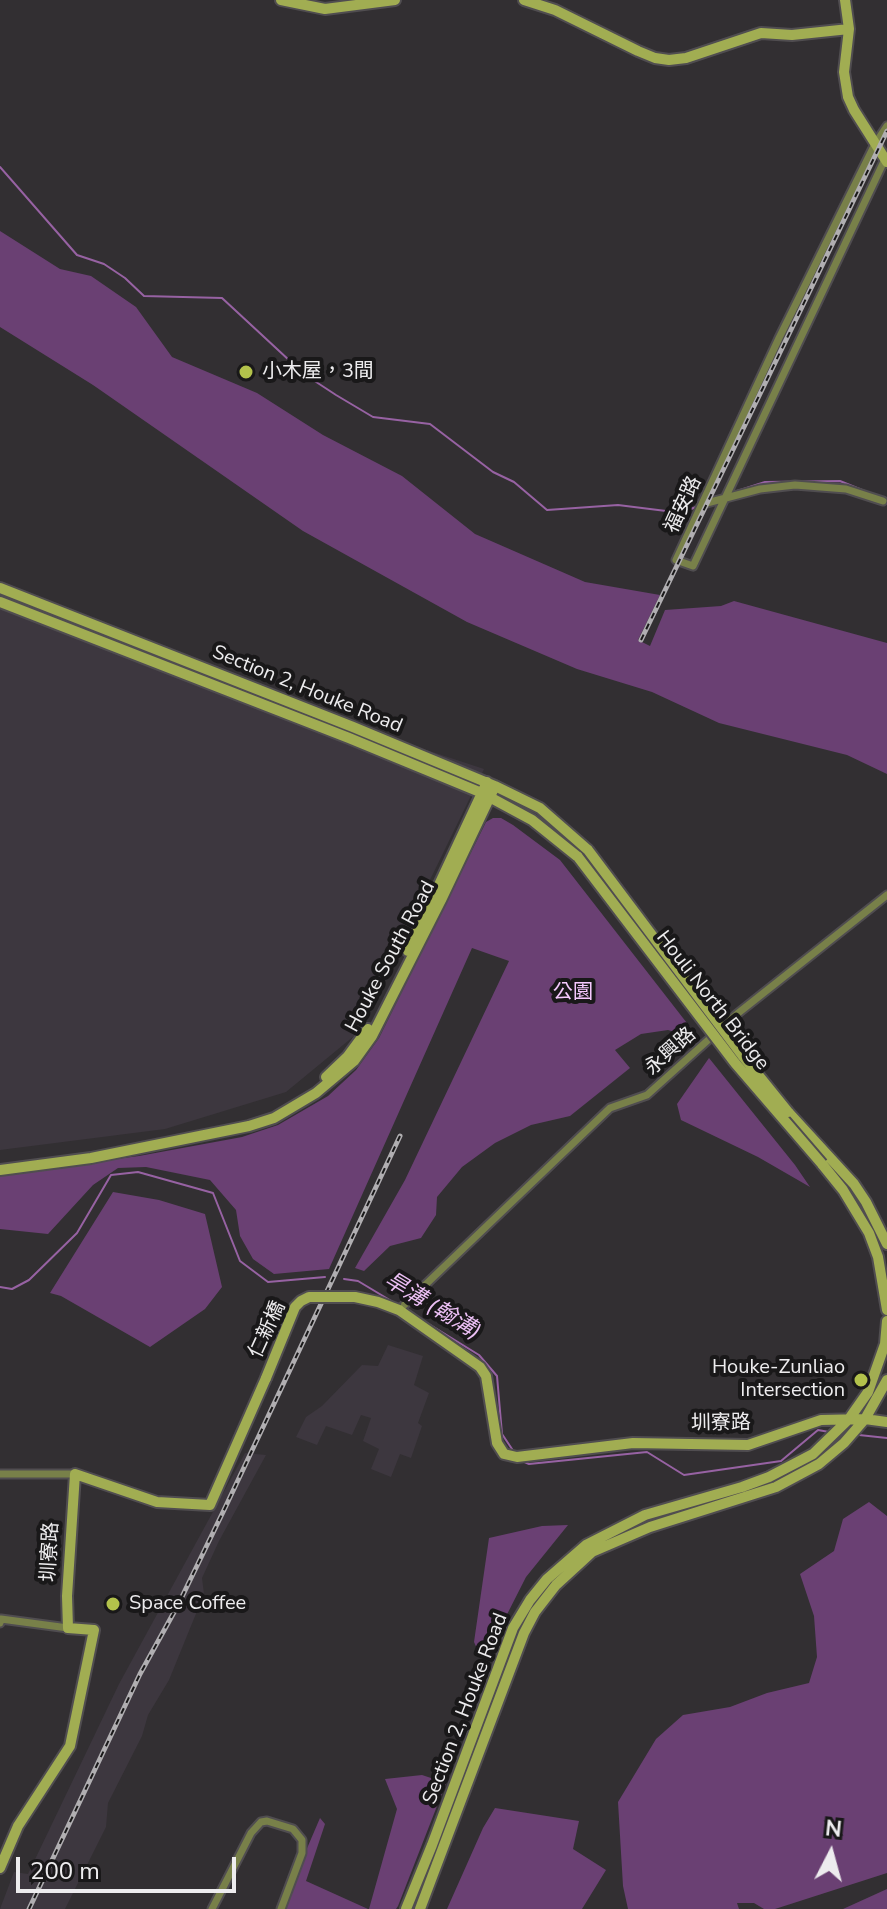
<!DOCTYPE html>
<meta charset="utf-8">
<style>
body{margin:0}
#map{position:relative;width:887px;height:1909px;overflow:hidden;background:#322f32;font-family:"Nunito Sans",sans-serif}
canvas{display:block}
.north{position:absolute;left:791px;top:1813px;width:80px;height:80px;-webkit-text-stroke:6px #191819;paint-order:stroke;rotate:6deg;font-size:22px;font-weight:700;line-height:32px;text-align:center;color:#edecee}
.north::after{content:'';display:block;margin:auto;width:28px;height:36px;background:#edecee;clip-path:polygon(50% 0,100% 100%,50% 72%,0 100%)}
.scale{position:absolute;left:16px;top:1857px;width:220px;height:36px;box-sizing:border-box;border:4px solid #edecee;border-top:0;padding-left:10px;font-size:24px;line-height:28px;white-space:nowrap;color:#edecee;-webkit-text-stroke:6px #191819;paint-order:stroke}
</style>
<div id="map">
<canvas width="887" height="1909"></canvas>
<div class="north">N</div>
<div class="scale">200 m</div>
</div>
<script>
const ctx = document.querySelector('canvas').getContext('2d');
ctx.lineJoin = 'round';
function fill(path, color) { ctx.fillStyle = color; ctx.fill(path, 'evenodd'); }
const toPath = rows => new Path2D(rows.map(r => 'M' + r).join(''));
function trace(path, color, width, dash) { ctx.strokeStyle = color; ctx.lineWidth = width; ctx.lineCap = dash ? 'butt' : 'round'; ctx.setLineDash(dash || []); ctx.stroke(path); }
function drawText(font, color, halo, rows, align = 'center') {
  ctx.font = font + ' "Nunito Sans","Noto Sans TC",sans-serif'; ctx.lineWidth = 8; ctx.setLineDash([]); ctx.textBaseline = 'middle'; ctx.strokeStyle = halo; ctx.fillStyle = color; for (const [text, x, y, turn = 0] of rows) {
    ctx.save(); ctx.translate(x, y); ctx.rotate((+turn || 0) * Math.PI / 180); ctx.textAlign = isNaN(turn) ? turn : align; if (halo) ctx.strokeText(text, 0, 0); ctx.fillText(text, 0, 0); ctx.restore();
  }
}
fill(toPath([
 [0,609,484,769,354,1036,286,1092,165,1129,0,1150],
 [388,1345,423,1356,414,1385,429,1393,418,1423,422,1426,411,1458,400,1454,391,1477,371,1469,379,1449,363,1441,371,1418,361,1415,352,1435,326,1426,317,1445,296,1437,306,1417,322,1406,362,1365,378,1366],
 [245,1453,266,1455,219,1541,202,1578,204,1594,169,1680,148,1715,142,1736,108,1803,106,1827,65,1909,0,1909,14,1872,28,1874,119,1684]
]), '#3d373f');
fill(toPath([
 [0,231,60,269,91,276,136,307,172,357,257,393,323,435,402,476,475,534,585,582,660,595,638,640,650,646,665,610,721,606,734,601,887,643,887,774,847,755,719,723,652,692,577,669,467,622,303,531,93,385,0,327],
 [493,818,501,818,513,825,560,860,690,1027,681,1034,668,1030,641,1034,615,1050,630,1068,570,1116,531,1125,495,1143,462,1167,437,1197,436,1215,421,1238,390,1246,364,1271,355,1268,405,1180,509,961,472,948,329,1269,274,1274,253,1259,240,1236,236,1210,210,1180,146,1167,118,1168,93,1185,48,1234,0,1229,0,1174,139,1156,242,1137,278,1125,328,1096,356,1070,379,1038,486,822],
 [709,1058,795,1165,810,1187,758,1157,681,1120,677,1104],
 [113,1192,159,1200,205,1214,222,1287,205,1309,150,1347,61,1296,50,1293],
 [869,1502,887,1516,887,1873,775,1909,764,1909,754,1903,737,1903,739,1909,628,1909,623,1886,618,1802,656,1739,683,1715,730,1707,767,1693,809,1683,817,1657,814,1616,800,1574,834,1551,843,1519],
 [568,1525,526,1577,492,1644,479,1653,474,1642,489,1538,542,1526],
 [422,1775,446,1783,398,1906,396,1909,369,1909,397,1809,385,1779],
 [495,1808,579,1821,573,1849,606,1870,582,1909,447,1909,483,1828],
 [320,1818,325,1824,306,1881,368,1909,281,1909],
 [887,1889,887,1909,843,1909]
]), '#6a4073');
trace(toPath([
 [0,167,77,255,104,264,125,278,144,296,222,298,304,374,336,395,373,417,430,424,493,472,514,482,547,510,618,505,682,513,698,506],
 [734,492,765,482,840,481,867,492],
 [344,1279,358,1281,393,1302],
 [0,1287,12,1289,29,1280,77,1233,111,1175,138,1172,213,1193,240,1261,268,1282,325,1277],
 [419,1318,479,1355,497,1376,502,1434,514,1452],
 [859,1435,887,1438],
 [520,1460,529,1464,647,1452,684,1475,781,1461,818,1430,829,1432]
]), '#9762a3', 2);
const street = toPath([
 [886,157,693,566,676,560,779,338,875,144,887,126],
 [703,504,760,489,795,485,846,489,883,501],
 [399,1310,610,1108,647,1095,737,1014,887,895],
 [0,1474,75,1474],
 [0,1623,1,1619,68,1628],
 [212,1909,251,1833,261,1822,267,1821,293,1829,302,1840,302,1853,281,1909]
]);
const secondary = toPath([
 [281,0,325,9,395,0],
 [524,0,555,10,638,51,655,58,669,60,686,58,761,33,792,35,849,29],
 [845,0,849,29,844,72,848,97,854,110,887,162],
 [0,588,353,727,495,786,540,808,588,850],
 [0,602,349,738,482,793,532,820,578,857],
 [408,951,487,782],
 [326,1077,348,1056,368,1029],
 [788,1112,854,1184,866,1202,887,1244],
 [822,1164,843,1190,869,1233,878,1257,887,1310],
 [0,1170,91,1158,249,1126,274,1118,316,1093,354,1061,372,1036,441,900,495,786],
 [399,1310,480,1367,486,1376,497,1443,504,1454,517,1457,633,1443,748,1445,821,1420,865,1419,887,1422],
 [0,1868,18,1826,70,1746,94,1630,68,1628,67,1596,75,1474,157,1502,210,1505,266,1378],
 [406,1909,432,1845,513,1628,530,1600,547,1579,586,1545,645,1515,742,1487,769,1477,813,1454,849,1419,868,1392,885,1344,887,1321],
 [420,1909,524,1633,535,1612,556,1585,592,1552,650,1527,776,1487,819,1464,844,1443,865,1419,887,1380]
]);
trace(street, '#504d50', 11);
trace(secondary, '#504d50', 14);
trace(street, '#788049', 7);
trace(secondary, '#a1ad52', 10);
const rail = toPath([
 [641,640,887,131],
 [29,1909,140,1674,178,1605,224,1510,400,1136]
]);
trace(rail, '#b0aeb1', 5);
trace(rail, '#191819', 2, [6]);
const secondaryBridge = toPath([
 [588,850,742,1055,788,1112],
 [578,857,735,1063,822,1164],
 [266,1378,295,1307,301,1301,309,1297,355,1297,378,1302,399,1310]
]);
trace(secondaryBridge, '#504d50', 14, []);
trace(secondaryBridge, '#a1ad52', 10);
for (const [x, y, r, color] of [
 [246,372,8,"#b3c24b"],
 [861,1380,8,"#b3c24b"],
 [113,1604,8,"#b3c24b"]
]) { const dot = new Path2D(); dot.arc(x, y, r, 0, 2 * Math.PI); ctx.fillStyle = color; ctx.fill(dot); trace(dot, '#191819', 3); }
drawText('20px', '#edecee', '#191819', [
 ["小木屋，3間",262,372],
 ["Houke-Zunliao",845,1368,"right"],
 ["Intersection",845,1391,"right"],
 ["Space Coffee",129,1604]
], 'left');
drawText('20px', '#edecee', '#191819', [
 ["福安路",684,505,-65],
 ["Section 2, Houke Road",307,690,22],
 ["Houke South Road",391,957,-62],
 ["Houli North Bridge",712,1001,52],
 ["永興路",671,1052,-42],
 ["仁新橋",268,1330,-65],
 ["圳寮路",721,1424,-1],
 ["圳寮路",51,1552,-87],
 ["Section 2, Houke Road",466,1709,-69]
]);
drawText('20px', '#f5c9fe', '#191819', [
 ["公園",573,993]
]);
drawText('italic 22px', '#ebbff4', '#191819', [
 ["旱溝 (翰溝)",432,1307,31]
]);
</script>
